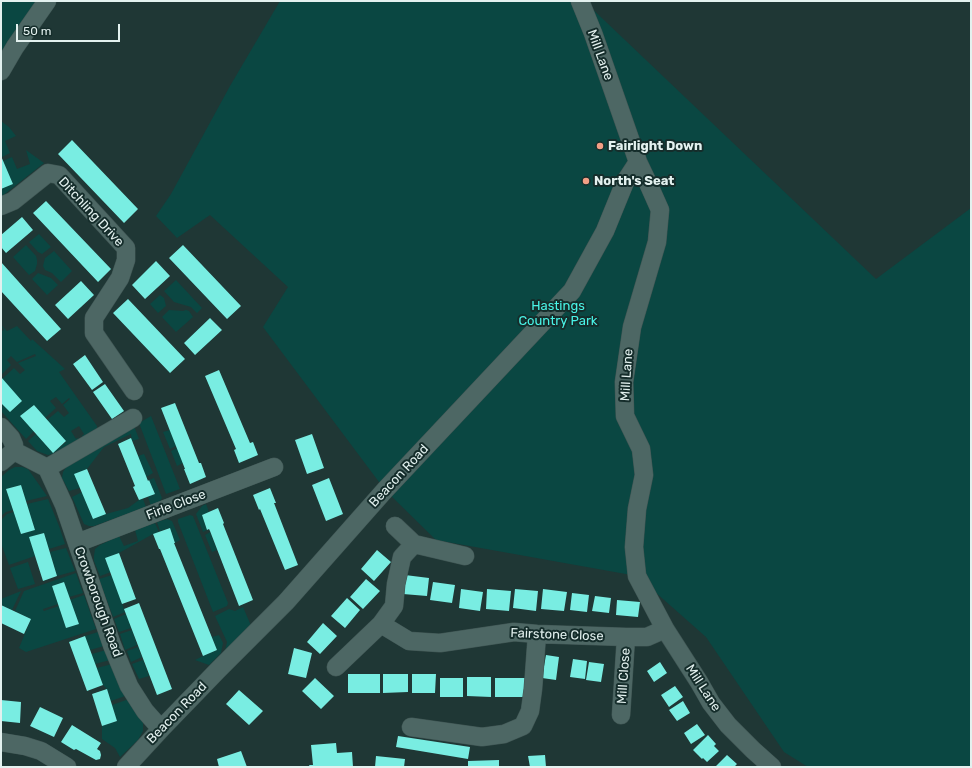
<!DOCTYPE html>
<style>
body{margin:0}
#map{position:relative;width:972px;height:768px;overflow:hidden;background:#1f3735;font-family:Rubik,sans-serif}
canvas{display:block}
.frame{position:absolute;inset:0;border:2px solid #e3f1ef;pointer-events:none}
.scale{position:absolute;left:16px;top:24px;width:104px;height:18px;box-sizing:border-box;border:2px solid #e3f1ef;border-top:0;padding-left:5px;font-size:12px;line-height:14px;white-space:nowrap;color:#e3f1ef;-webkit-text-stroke:3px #152d2b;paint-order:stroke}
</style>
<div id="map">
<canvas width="972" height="768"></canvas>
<div class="frame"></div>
<div class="scale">50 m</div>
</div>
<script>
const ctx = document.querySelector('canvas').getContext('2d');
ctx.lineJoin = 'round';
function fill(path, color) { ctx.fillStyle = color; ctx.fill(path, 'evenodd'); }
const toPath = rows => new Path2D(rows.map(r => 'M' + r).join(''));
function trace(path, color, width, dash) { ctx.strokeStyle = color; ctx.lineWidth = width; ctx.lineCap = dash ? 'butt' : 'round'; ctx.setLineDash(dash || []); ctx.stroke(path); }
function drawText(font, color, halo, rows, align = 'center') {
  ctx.font = font + ' Rubik,sans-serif'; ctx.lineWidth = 4; ctx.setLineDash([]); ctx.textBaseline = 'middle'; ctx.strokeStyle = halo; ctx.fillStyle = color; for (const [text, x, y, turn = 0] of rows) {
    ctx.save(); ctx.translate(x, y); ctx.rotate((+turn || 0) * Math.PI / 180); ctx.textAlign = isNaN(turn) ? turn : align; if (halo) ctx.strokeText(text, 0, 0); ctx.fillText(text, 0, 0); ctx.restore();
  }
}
fill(toPath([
 [1,1,43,1,1,64],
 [280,1,584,1,876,279,971,208,971,767,808,767,784,752,706,637,637,576,436,540,385,490,263,327,288,287,210,215,177,238,156,216,171,194,230,86],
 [1,121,9,127,16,136,5,141,10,153,2,157],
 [26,150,44,163,1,197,1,189,13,184,3,161,12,157,17,169,30,164],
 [39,234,51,247,42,254,38,252,29,242],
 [26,245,36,256,37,260,37,264,35,271,29,275,13,257],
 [54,251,72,271,61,282,52,273,45,270,43,266,45,258],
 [38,273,51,278,58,285,47,295,32,279],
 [176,280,202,308,197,313,191,307,174,302,164,291],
 [160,295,164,298,166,306,158,313,150,304],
 [169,310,183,311,186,310,189,311,193,317,176,332,162,317],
 [1,325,7,331,17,326,31,341,32,339,65,369,59,372,97,426,97,429,83,439,82,436,84,434,79,426,71,431,76,439,78,438,80,441,64,451,48,455,37,451,28,441,36,434,53,453,66,442,47,420,58,411,64,417,69,413,63,405,70,399,69,398,62,404,56,397,50,401,56,408,45,418,34,405,21,416,34,431,26,439,1,411,1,403,10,412,22,401,2,379,14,368,20,374,25,370,18,363,36,356,35,354,17,362,11,356,7,360,11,365,1,375,1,329,3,331,4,329,1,326],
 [151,416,180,489,166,494,139,423],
 [134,426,139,439,132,441,131,434,104,447,87,469,75,474,80,488,69,491,62,478,63,472,67,466],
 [170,430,176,446,170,449,163,432],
 [177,448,183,463,177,466,171,451],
 [144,454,153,473,146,477,138,456],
 [15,467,22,467,28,469,47,496,26,501,21,485,6,489,13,510,6,512,1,516,1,477,9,470],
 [154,478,162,498,159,503,151,506,148,497,155,494,149,480],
 [82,492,93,519,106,514,128,508,139,500,143,499,146,507,94,526,89,526,84,524,72,497],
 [48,499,59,526,65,544,49,549,44,533,30,537,35,556,9,565,1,543,1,520,7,514,14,512,21,534,35,530,27,504],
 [206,504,209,512,202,515,207,530,203,532,196,514,202,506],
 [190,515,193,516,228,603,227,606,213,612,178,522,178,519],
 [167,519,172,521,180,540,175,543,169,528,160,531,157,522],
 [155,523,159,532,153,534,119,553,105,558,111,572,100,576,94,561,94,556,95,549,100,545,119,536,124,546,138,541,135,530],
 [210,532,217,550,212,552,205,535],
 [66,548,75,571,57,576,50,552],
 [28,562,35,584,18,589,10,568],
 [76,573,83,593,69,597,64,582,52,586,58,604,43,609,43,610,44,611,59,606,66,628,78,624,70,600,84,595,96,629,26,652,19,648,31,619,15,611,24,591],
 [112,575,125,612,113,617,99,579],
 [21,591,12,610,1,605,1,599],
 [243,607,252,628,225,651,227,642,215,616,229,609,235,611],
 [126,614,131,628,119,632,114,619],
 [132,630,137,645,125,650,120,634],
 [98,632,104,646,90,650,85,636],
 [219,635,223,643,221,653,209,665,195,660,203,656,217,650,212,637],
 [138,647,142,657,131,662,127,651],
 [106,650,110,660,95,664,92,654],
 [143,660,149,676,139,679,132,664],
 [112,664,128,695,111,701,107,689,103,685,97,668],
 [129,699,143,723,143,731,138,740,120,757,115,748,102,739,102,726,117,721,112,705]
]), '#0a4742');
fill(toPath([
 [72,140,138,209,124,223,58,154],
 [1,156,13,184,1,189],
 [46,201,111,269,98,282,33,213],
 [22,217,33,230,6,253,1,247,1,235],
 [183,245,241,306,227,319,169,258],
 [156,261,170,276,145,299,132,285],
 [1,262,61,329,47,341,1,291],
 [81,281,94,295,68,319,55,305],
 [128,299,185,359,170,373,113,313],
 [210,318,222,330,195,355,184,343],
 [85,355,103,382,92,390,73,364],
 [219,370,250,443,253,442,258,455,239,463,234,450,236,449,205,376],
 [1,377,22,401,10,412,1,403],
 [105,384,124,411,112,419,93,392],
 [175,403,199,463,201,463,206,477,190,484,184,469,185,469,161,408],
 [34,405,66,441,53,453,20,416],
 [312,434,324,468,307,474,295,440],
 [131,438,148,481,149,480,155,494,139,500,133,487,135,486,118,444],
 [87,469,106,514,93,519,74,474],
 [329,478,343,514,326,521,312,485],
 [21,485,35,530,21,534,6,489],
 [270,488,276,503,274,503,298,565,285,570,260,509,259,510,253,495],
 [218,508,224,523,223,524,253,600,239,606,210,531,209,529,207,530,202,515],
 [170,528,175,543,174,543,217,650,203,656,160,549,159,549,153,534],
 [44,533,57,576,43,581,29,537],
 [377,550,391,562,374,581,361,569],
 [119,553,136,599,122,604,105,558],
 [405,575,429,578,427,596,403,594],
 [366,579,380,591,363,609,350,597],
 [64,582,79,624,66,628,52,586],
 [433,582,455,585,452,603,430,600],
 [461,589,483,592,480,611,459,608],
 [487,589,511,591,509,611,486,609],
 [515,589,538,591,536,611,513,608],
 [543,589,567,592,564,611,541,609],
 [572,593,589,595,587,612,570,610],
 [595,596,611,598,609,613,592,611],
 [347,598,360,610,345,628,331,616],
 [617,600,640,602,638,617,616,615],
 [139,603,172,689,157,695,124,609],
 [1,605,31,619,24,634,1,623],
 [323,623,337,636,320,654,307,642],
 [85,636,103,685,87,691,69,642],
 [294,648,312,653,306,678,288,674],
 [546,655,559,657,556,680,542,678],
 [573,659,587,661,585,679,570,677],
 [589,662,604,664,601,682,586,680],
 [660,662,667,673,654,682,647,671],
 [348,674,380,674,380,693,348,693],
 [383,674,408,674,408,692,383,693],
 [412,674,436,674,435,693,412,693],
 [467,677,491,677,491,697,467,696],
 [315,678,334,696,321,709,302,691],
 [440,678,463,678,463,697,440,697],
 [495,678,525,678,525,697,495,697],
 [675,686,683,697,669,707,661,695],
 [107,689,117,721,102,726,92,694],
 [239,690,263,711,249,725,226,704],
 [1,700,21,702,20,723,1,721],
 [683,701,690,713,677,721,669,710],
 [40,707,63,718,54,737,30,726],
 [697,724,705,735,691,744,684,733],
 [72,725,101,743,97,749,100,751,101,755,100,759,96,760,76,749,74,750,61,742],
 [708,735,716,744,714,746,719,751,707,762,703,758,702,759,693,750],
 [398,736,470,747,468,759,396,747],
 [336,743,337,753,352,752,353,767,310,767,309,765,313,765,311,745],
 [241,751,247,767,219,767,217,759],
 [545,755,546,767,530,767,528,756],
 [727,755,737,764,734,767,715,767],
 [376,756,405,759,404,767,375,767],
 [499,760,499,767,468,767,468,761]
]), '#79ede2');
const minor = toPath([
 [580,1,593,33,638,162,648,183,660,210,657,242,632,327,624,382,625,416,641,449,644,475,637,509,634,547,637,576,665,629,699,682,711,703,728,725,753,750,772,767],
 [1,71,15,47,47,1],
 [1,206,13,201,48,173,59,175,126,248,126,260,120,278,94,318,94,333,134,391],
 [1,427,11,438,14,445,14,451],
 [14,451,47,468,133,418],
 [1,462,14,451],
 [47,468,64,505,112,645,129,686,145,711,161,729],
 [395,526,414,544,465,556],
 [77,543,274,467],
 [381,624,409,641,440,643,514,632,537,634,626,637,647,637,665,629],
 [336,667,381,624,394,606,396,584,402,557,414,544],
 [621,715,626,637],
 [411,727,482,737,504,734,523,726,530,711,533,689,537,634],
 [1,742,25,746,41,751,67,767],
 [126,767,161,729,218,670,286,602,385,490,572,291,605,231,625,182,638,162]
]);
trace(minor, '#3f5553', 19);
trace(minor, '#4d6764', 18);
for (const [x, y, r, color] of [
 [600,146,4,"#f39f85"],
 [586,181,4,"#f39f85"]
]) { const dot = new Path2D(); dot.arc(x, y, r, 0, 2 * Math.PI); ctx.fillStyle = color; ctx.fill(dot); trace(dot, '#152d2b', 1.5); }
drawText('13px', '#e3f1ef', '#152d2b', [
 ["Mill Lane",600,55,70],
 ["Ditchling Drive",91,212,47],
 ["Mill Lane",627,375,-86],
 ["Beacon Road",399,476,-47],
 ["Firle Close",176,505,-21],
 ["Crowborough Road",98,602,70],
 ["Fairstone Close",557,635,2],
 ["Mill Close",624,676,-86],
 ["Mill Lane",703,688,57],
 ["Beacon Road",177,713,-46]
]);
drawText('bold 13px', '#e3f1ef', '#152d2b', [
 ["Fairlight Down",608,146],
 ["North's Seat",594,181]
], 'left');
drawText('13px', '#49f3e6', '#152d2b', [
 ["Hastings",558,306],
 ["Country Park",558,321]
]);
</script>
